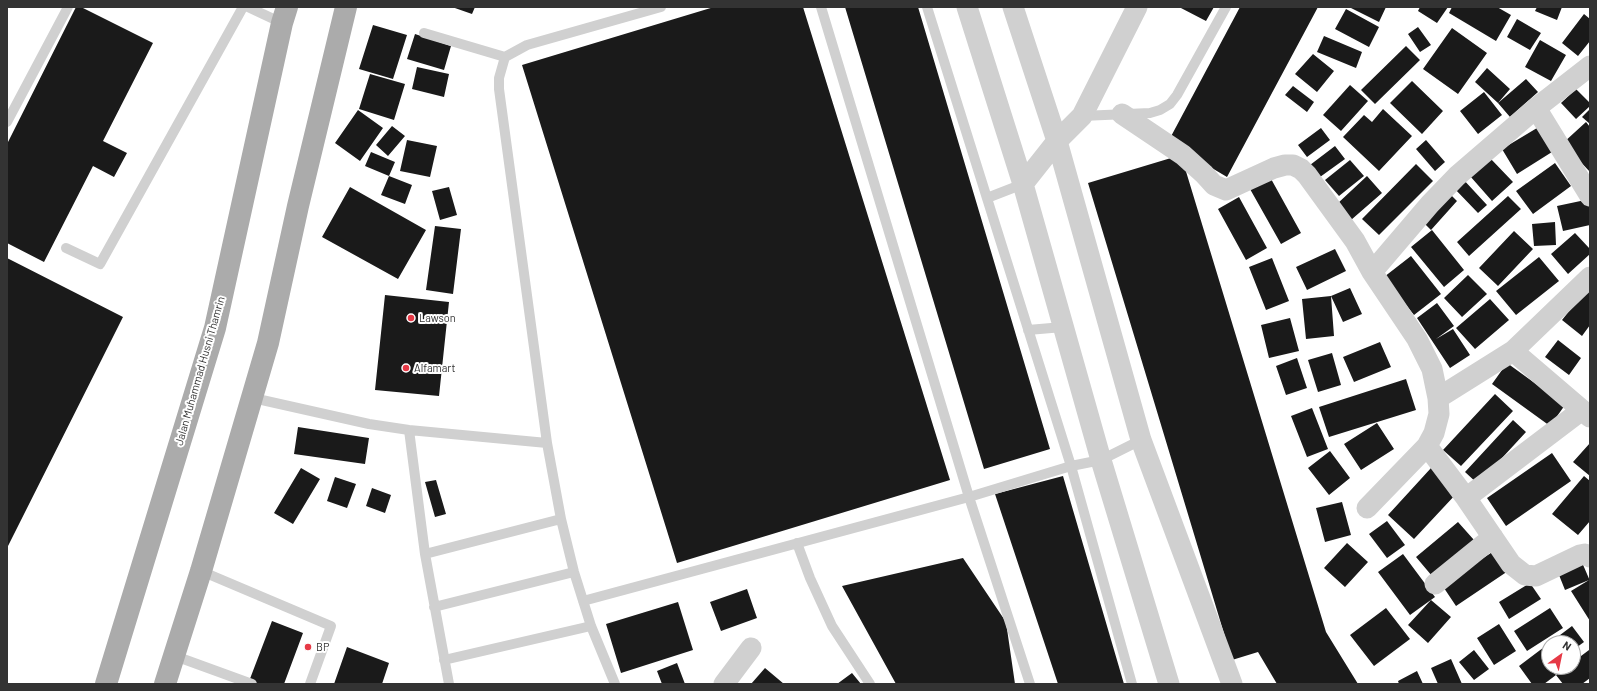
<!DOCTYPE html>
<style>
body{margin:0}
#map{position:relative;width:1597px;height:691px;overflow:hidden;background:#fff;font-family:Barlow,sans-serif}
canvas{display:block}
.frame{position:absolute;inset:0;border:8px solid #333;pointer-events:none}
.north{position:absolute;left:1541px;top:635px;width:40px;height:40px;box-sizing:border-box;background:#fff;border:1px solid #adadad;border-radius:50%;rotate:33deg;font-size:11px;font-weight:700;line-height:16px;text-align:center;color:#333}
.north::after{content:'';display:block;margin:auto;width:14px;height:18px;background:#e63946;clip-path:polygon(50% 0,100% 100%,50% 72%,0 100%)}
</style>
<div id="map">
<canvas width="1597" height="691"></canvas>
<div class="frame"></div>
<div class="north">N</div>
</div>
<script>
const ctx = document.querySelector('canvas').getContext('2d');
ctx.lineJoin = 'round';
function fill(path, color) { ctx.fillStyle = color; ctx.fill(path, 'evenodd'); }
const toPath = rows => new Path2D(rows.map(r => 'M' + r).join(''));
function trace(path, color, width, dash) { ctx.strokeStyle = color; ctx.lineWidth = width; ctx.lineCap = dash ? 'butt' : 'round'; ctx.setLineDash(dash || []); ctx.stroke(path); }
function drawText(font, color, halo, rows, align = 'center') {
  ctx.font = font + ' Barlow,sans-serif'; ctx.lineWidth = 4; ctx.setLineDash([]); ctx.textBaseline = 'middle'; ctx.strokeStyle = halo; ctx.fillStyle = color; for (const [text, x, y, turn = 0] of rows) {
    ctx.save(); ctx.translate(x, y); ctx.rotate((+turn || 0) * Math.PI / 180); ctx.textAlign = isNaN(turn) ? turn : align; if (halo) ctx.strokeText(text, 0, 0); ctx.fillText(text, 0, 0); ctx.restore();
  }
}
fill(toPath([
 [76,7,81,7,153,43,103,141,127,153,114,177,93,166,44,262,7,243,7,144],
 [452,7,475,7,472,14],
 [714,7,803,7,950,480,677,563,522,65],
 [845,7,918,7,1050,449,984,469],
 [1179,7,1214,7,1206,21],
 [1240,7,1318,7,1227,177,1168,142],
 [1349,7,1386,7,1379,22],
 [1420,7,1448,7,1437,23,1418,11],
 [1452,7,1497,7,1511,15,1496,41,1449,13],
 [1537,7,1562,7,1557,20,1535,11],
 [1346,9,1379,27,1369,47,1335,29],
 [1584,14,1590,19,1590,41,1578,56,1562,43],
 [1517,19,1541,33,1530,50,1507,37],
 [373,25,407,35,393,79,359,69],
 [1418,27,1431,45,1420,52,1408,34],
 [1452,28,1487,53,1458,94,1423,69],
 [415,34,451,46,444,70,407,59],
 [1324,36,1362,52,1356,68,1317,52],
 [1540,40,1566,55,1551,81,1525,67],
 [1406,46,1420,60,1375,104,1361,90],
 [1313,54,1334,71,1317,92,1295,74],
 [417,67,449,74,444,97,412,89],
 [1487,68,1510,89,1498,103,1475,82],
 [370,74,405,84,394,120,359,109],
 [1526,79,1538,92,1510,117,1498,103],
 [1412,81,1443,111,1422,134,1390,103],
 [1350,85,1368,101,1341,131,1323,115],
 [1293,86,1314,102,1307,112,1285,95],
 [1576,89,1590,103,1590,106,1576,119,1561,103],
 [1484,92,1502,115,1478,134,1460,111],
 [1383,109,1412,136,1379,171,1343,137,1364,115,1372,122],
 [1590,109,1590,124,1582,117],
 [358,110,383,128,360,161,335,143],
 [1586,122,1590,127,1590,172,1563,143],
 [392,126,405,136,388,156,376,145],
 [1321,128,1330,140,1307,157,1298,145],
 [1537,128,1552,152,1517,174,1502,149],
 [407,140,437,146,430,177,400,171],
 [1426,140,1445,162,1435,171,1416,149],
 [1335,146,1345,159,1320,177,1310,165],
 [371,152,395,162,389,176,412,185,405,204,381,195,389,176,365,166],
 [1181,155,1326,632,1358,684,1277,684,1258,652,1232,660,1088,183],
 [1490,158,1513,182,1492,201,1470,176],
 [1350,160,1364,176,1339,196,1325,180],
 [1555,163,1571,186,1533,214,1516,191],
 [1416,164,1433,181,1379,235,1362,219],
 [1367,176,1382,193,1351,220,1337,204],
 [1270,177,1301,233,1281,244,1250,189],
 [1462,178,1487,205,1478,213,1453,187],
 [350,187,426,230,398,279,322,237],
 [449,187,457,215,440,220,432,191],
 [1447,191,1457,201,1431,230,1421,220],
 [1508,196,1521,209,1469,256,1457,242],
 [1239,197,1267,248,1246,260,1218,209],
 [1590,199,1590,225,1563,231,1557,206],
 [1555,222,1556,245,1534,246,1532,224],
 [435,226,461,229,453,294,426,290],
 [1432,230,1464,270,1444,287,1411,247],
 [1514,231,1533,249,1498,286,1479,268],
 [1575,233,1590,249,1590,254,1568,274,1551,254],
 [1335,249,1346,271,1307,290,1296,267],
 [1411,256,1441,294,1414,315,1384,277],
 [1539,257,1559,281,1516,315,1496,291],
 [7,258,123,317,7,548],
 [1272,258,1289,301,1266,310,1249,267],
 [1468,275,1487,294,1462,317,1444,298],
 [1590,285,1590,325,1582,336,1562,320],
 [1350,288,1362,314,1343,322,1331,296,1334,336,1306,339,1302,299,1331,296],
 [385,295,449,302,439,396,375,390],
 [1490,299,1509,320,1475,349,1456,328],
 [1437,303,1454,326,1436,339,1453,329,1470,355,1450,368,1417,318],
 [1290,318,1299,351,1269,358,1261,325],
 [1558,340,1581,358,1569,375,1545,357],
 [1380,342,1391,367,1354,382,1343,357],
 [1332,353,1341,385,1318,392,1308,360],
 [1297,358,1307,388,1286,395,1276,366],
 [1507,363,1565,405,1550,426,1492,384],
 [1406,379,1416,410,1329,437,1319,407],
 [1495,394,1513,411,1461,466,1443,450],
 [1312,408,1328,449,1307,457,1291,416],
 [1513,420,1526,432,1478,484,1465,472],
 [1377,423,1394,449,1361,470,1344,444],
 [298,427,369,438,365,464,294,454],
 [1590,443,1590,476,1573,462],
 [1330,451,1350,478,1329,495,1308,468],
 [1552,453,1571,481,1506,526,1487,498],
 [301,468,320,479,293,524,274,513],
 [1431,468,1457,493,1414,539,1388,515],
 [1063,476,1124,684,1058,684,995,494],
 [1584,476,1590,481,1590,521,1578,535,1552,514],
 [335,477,356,484,347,508,327,501],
 [436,480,446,514,435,517,425,482],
 [372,488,391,495,385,513,366,506],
 [1342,502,1351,535,1325,542,1316,508],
 [1387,521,1405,545,1387,558,1369,534],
 [1458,522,1474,540,1432,576,1416,557],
 [1347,543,1368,562,1345,587,1324,568],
 [1497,549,1511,569,1456,606,1442,585],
 [1403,554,1435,597,1410,615,1378,572],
 [963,558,1006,622,1015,684,896,684,842,586],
 [1581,560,1590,581,1590,621,1571,591,1589,580,1565,590,1557,570],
 [1530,583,1541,599,1509,619,1499,602],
 [747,589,757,618,721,631,710,602],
 [1431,600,1451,617,1428,643,1408,625],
 [678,602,693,650,621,673,606,624],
 [1386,608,1410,639,1374,666,1350,635],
 [1550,608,1563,628,1527,651,1514,631],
 [272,621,303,633,284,684,248,684],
 [1499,624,1516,651,1494,665,1477,638],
 [1572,626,1584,642,1573,650,1573,643,1549,643,1549,667,1556,675,1544,684,1532,684,1519,666],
 [347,647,389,663,382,684,334,684],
 [1474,650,1489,669,1474,680,1459,662],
 [1589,650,1590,678,1582,684,1563,684,1556,675,1567,667,1573,667,1573,662],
 [1451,659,1462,684,1438,684,1431,668],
 [677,663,685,684,662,684,657,671],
 [765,668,784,684,751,684],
 [1417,671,1423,684,1399,684,1398,681],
 [852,673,861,684,837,684]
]), '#1a1a1a');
trace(toPath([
 [248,7,282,23],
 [821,7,969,497,1030,684],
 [927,7,1071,466,1132,684],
 [424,33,505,57],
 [1082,116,1150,113,1160,110,1170,104,1177,95,1226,7],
 [7,122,68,7],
 [987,198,1023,184],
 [66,248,100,264,243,7],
 [1028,330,1063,327],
 [253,398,369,424,409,430,547,443],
 [409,430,425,554,449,684],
 [797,543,810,578,832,626,870,684],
 [425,554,561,519],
 [201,571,331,626,310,684],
 [583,601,969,497,1071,466,1101,460,1141,440],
 [434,607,574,572],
 [175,656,252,684],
 [444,660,591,626],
 [615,684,591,626,574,572,561,519,547,443,499,89,499,78,505,57,527,45,661,7]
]), '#d0d0d0', 10);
trace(toPath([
 [967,7,1023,184,1101,460,1169,684],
 [1013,7,1057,141,1141,440,1232,684],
 [1536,108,1590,196],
 [1122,114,1183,155,1204,174,1214,185,1226,190,1274,168,1285,165,1293,165,1301,169,1307,175,1355,241,1372,272,1417,339,1432,369,1438,398,1439,414,1434,433,1427,446,1367,508],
 [1023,184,1057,141,1082,116,1137,7],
 [1372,272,1430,204,1457,176,1536,108,1590,66],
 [1513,351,1582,410],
 [1438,398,1513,351,1590,277],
 [1427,446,1466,498,1511,564,1525,575,1536,576,1580,555,1585,554,1590,557],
 [1466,498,1582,410,1590,417],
 [1435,584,1493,537],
 [724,684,751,648]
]), '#d0d0d0', 21);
trace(toPath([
 [106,684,215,328,282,23,287,7],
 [165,684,201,571,268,343,298,206,346,7]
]), '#ababab', 22);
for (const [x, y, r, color] of [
 [411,318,4,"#e63946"],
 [406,368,4,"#e63946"],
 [308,647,4,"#e63946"]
]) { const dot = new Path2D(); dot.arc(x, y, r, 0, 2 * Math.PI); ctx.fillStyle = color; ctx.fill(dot); trace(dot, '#fff', 1.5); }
drawText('11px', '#333', '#fff', [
 ["Lawson",419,318],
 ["Alfamart",414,368],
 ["BP",316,647]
], 'left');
drawText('11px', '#333', '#fff', [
 ["Jalan Muhammad Husni Thamrin",200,371,-74]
]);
</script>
